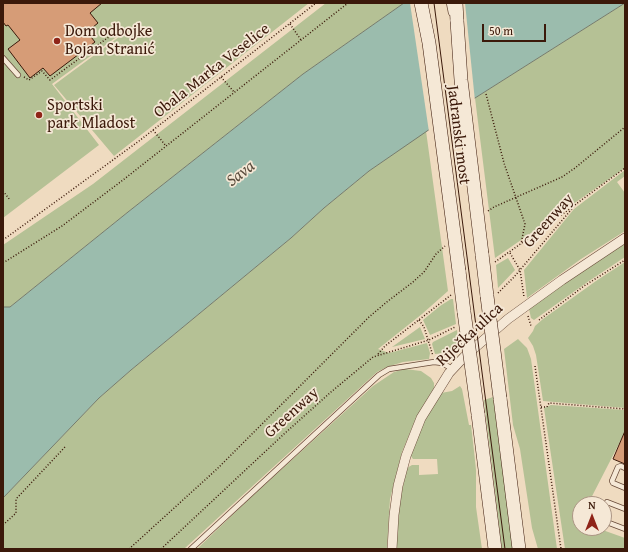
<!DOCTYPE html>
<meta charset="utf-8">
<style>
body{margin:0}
#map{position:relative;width:628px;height:552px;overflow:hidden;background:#efdbc0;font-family:"Gentium Book Plus",serif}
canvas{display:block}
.frame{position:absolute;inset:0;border:4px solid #3b190a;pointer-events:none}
.north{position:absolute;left:572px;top:496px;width:40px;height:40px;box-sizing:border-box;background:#f5e8d6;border:1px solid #ab9584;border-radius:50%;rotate:0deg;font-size:11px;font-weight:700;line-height:16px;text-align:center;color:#3b190a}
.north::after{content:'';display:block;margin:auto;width:14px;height:18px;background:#8f2418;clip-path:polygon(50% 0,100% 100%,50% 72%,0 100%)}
.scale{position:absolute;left:482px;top:24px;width:64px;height:18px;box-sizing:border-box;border:2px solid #3b190a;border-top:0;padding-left:5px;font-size:12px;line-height:14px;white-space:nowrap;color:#3b190a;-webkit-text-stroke:3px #f5e8d6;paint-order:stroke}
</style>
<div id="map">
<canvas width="628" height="552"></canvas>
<div class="frame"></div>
<div class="north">N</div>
<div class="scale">50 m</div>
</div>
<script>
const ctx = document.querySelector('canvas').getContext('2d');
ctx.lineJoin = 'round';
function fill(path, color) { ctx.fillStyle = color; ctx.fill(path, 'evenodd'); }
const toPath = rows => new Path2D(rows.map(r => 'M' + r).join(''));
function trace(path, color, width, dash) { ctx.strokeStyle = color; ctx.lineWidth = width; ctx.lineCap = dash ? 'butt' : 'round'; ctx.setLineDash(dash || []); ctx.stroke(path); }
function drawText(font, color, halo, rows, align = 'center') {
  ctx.font = font + ' "Gentium Book Plus",serif'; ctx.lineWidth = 3.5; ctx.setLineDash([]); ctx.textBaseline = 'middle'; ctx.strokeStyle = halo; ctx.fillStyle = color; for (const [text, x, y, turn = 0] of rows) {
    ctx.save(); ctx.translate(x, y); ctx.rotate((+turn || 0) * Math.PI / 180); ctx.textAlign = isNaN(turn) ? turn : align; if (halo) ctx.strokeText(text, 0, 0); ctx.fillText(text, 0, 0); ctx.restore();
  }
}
fill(toPath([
 [3,3,309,3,114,156,54,85,123,34,122,33,52,84,99,145,3,218],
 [326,3,404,3,303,74,128,212,10,307,3,307,3,245,93,184],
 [625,3,625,168,495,258,475,98],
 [426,131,448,291,422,314,378,349,389,353,427,343,430,353,429,359,403,362,387,367,377,372,184,549,3,549,3,498,99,398,131,370,291,238,324,208,369,171],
 [625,170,625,176,617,182,625,193,625,231,581,259,527,298,524,270,574,209],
 [625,241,625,257,589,281,534,320,531,318,529,309,533,306],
 [508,258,515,270,498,288,496,265],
 [625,262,625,408,543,401,536,355,533,346,528,338,533,331,535,326,543,319,596,281],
 [451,299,453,299,456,324,430,335,423,320,440,306],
 [420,327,425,339,392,347],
 [457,330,459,349,445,353,435,354,432,344,433,342],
 [518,339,527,348,531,359,557,549,538,549,532,528,520,449,513,425,504,349],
 [405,369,421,371,431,378,434,383,434,388,417,416,402,452,390,499,387,549,197,549,248,500,373,386,394,372],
 [460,386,462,389,469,425,471,425,474,451,476,470,476,507,482,549,396,549,398,509,407,468,412,465,419,465,419,475,438,474,437,459,413,459,410,455,421,427,441,393,452,391],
 [493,397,513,549,502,549,484,400],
 [551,405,625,410,625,432,588,504,580,504,579,521,580,528,597,528,625,538,625,549,565,549,544,408]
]), '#b5c195');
const water = toPath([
 [404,3,625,3,475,98,369,171,324,208,291,238,131,370,99,398,3,498,3,307,10,307,128,212,303,74,404,3]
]);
fill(water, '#9bbcad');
trace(water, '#757b6c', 1);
fill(toPath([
 [410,3,465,3,475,101,429,132]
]), '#efdbc0');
const building = toPath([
 [3,3,102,3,90,13,98,23,87,32,95,42,50,76,43,68,30,78,8,49,20,40,8,25,6,26,3,22,3,3],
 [625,431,625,464,613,459,625,431]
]);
fill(building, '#d69c77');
trace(building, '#3b190a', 1);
const lane = toPath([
 [449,3,451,13],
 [3,58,18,75],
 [625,468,621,466,618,467,612,481,613,483,625,488],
 [604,510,607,502,625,509],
 [604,521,625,529],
 [191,549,379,375,389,369,434,362,442,363,449,367]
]);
const street = toPath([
 [392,549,394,515,398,486,406,456,421,418,449,373,464,357,508,319,562,280,625,238]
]);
const secondary = toPath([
 [456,3,457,21],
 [482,254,487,296],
 [459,271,464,312],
 [500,398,519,549],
 [478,414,495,549]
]);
trace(lane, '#684a38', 6);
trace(street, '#684a38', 10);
trace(secondary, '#3b190a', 14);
trace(toPath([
 [290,24,301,40],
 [24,77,29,80,42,71,50,80,117,31,114,25],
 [221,77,234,92],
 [486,94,504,163,525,224,521,244],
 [153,130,166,146],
 [3,191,10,200],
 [488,211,494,207,562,177,575,168,625,127],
 [3,240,139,141,316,3],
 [510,253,520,270,524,297],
 [495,262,571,208],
 [3,263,62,226,123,180,348,3],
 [498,293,514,277,576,204,625,168],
 [528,316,531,326],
 [419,320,424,327,433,356],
 [539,320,584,286,625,260],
 [378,354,385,346,451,295],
 [535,366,561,549],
 [541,407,547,407,549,403,625,409],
 [3,525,16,513,16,499,65,447],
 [129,549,217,469,369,317,388,301,413,282,424,272,436,254,445,246],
 [161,549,284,434,331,392,373,357,429,340,455,327]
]), '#3b190a', 1.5, [1, 2]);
trace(lane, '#f5e8d6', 4.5);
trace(street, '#f5e8d6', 9);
trace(secondary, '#f5e8d6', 13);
trace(toPath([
 [434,3,505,549]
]), '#3b190a', 1);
const secondaryBridge = toPath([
 [421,3,429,43,459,271],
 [457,21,461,80,482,254],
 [487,296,500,398],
 [464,312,478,414]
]);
trace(secondaryBridge, '#3b190a', 14, []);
trace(secondaryBridge, '#f5e8d6', 13);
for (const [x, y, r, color] of [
 [57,41,4,"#8f2418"],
 [39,115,4,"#8f2418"]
]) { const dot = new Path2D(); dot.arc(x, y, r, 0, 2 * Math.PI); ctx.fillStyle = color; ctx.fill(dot); trace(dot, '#f5e8d6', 1.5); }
drawText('16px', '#3b190a', '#f5e8d6', [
 ["Dom odbojke",65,32],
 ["Bojan Stranić",65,50],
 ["Sportski",47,106],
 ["park Mladost",47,124]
], 'left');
drawText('16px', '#3b190a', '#f5e8d6', [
 ["Obala Marka Veselice",212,71,-38],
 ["Jadranski most",458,135,83],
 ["Greenway",549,221,-48],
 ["Riječka ulica",470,335,-43],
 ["Greenway",292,413,-42]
]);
drawText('italic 17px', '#584a3b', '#f5e8d6', [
 ["Sava",241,174,-38]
]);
</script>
